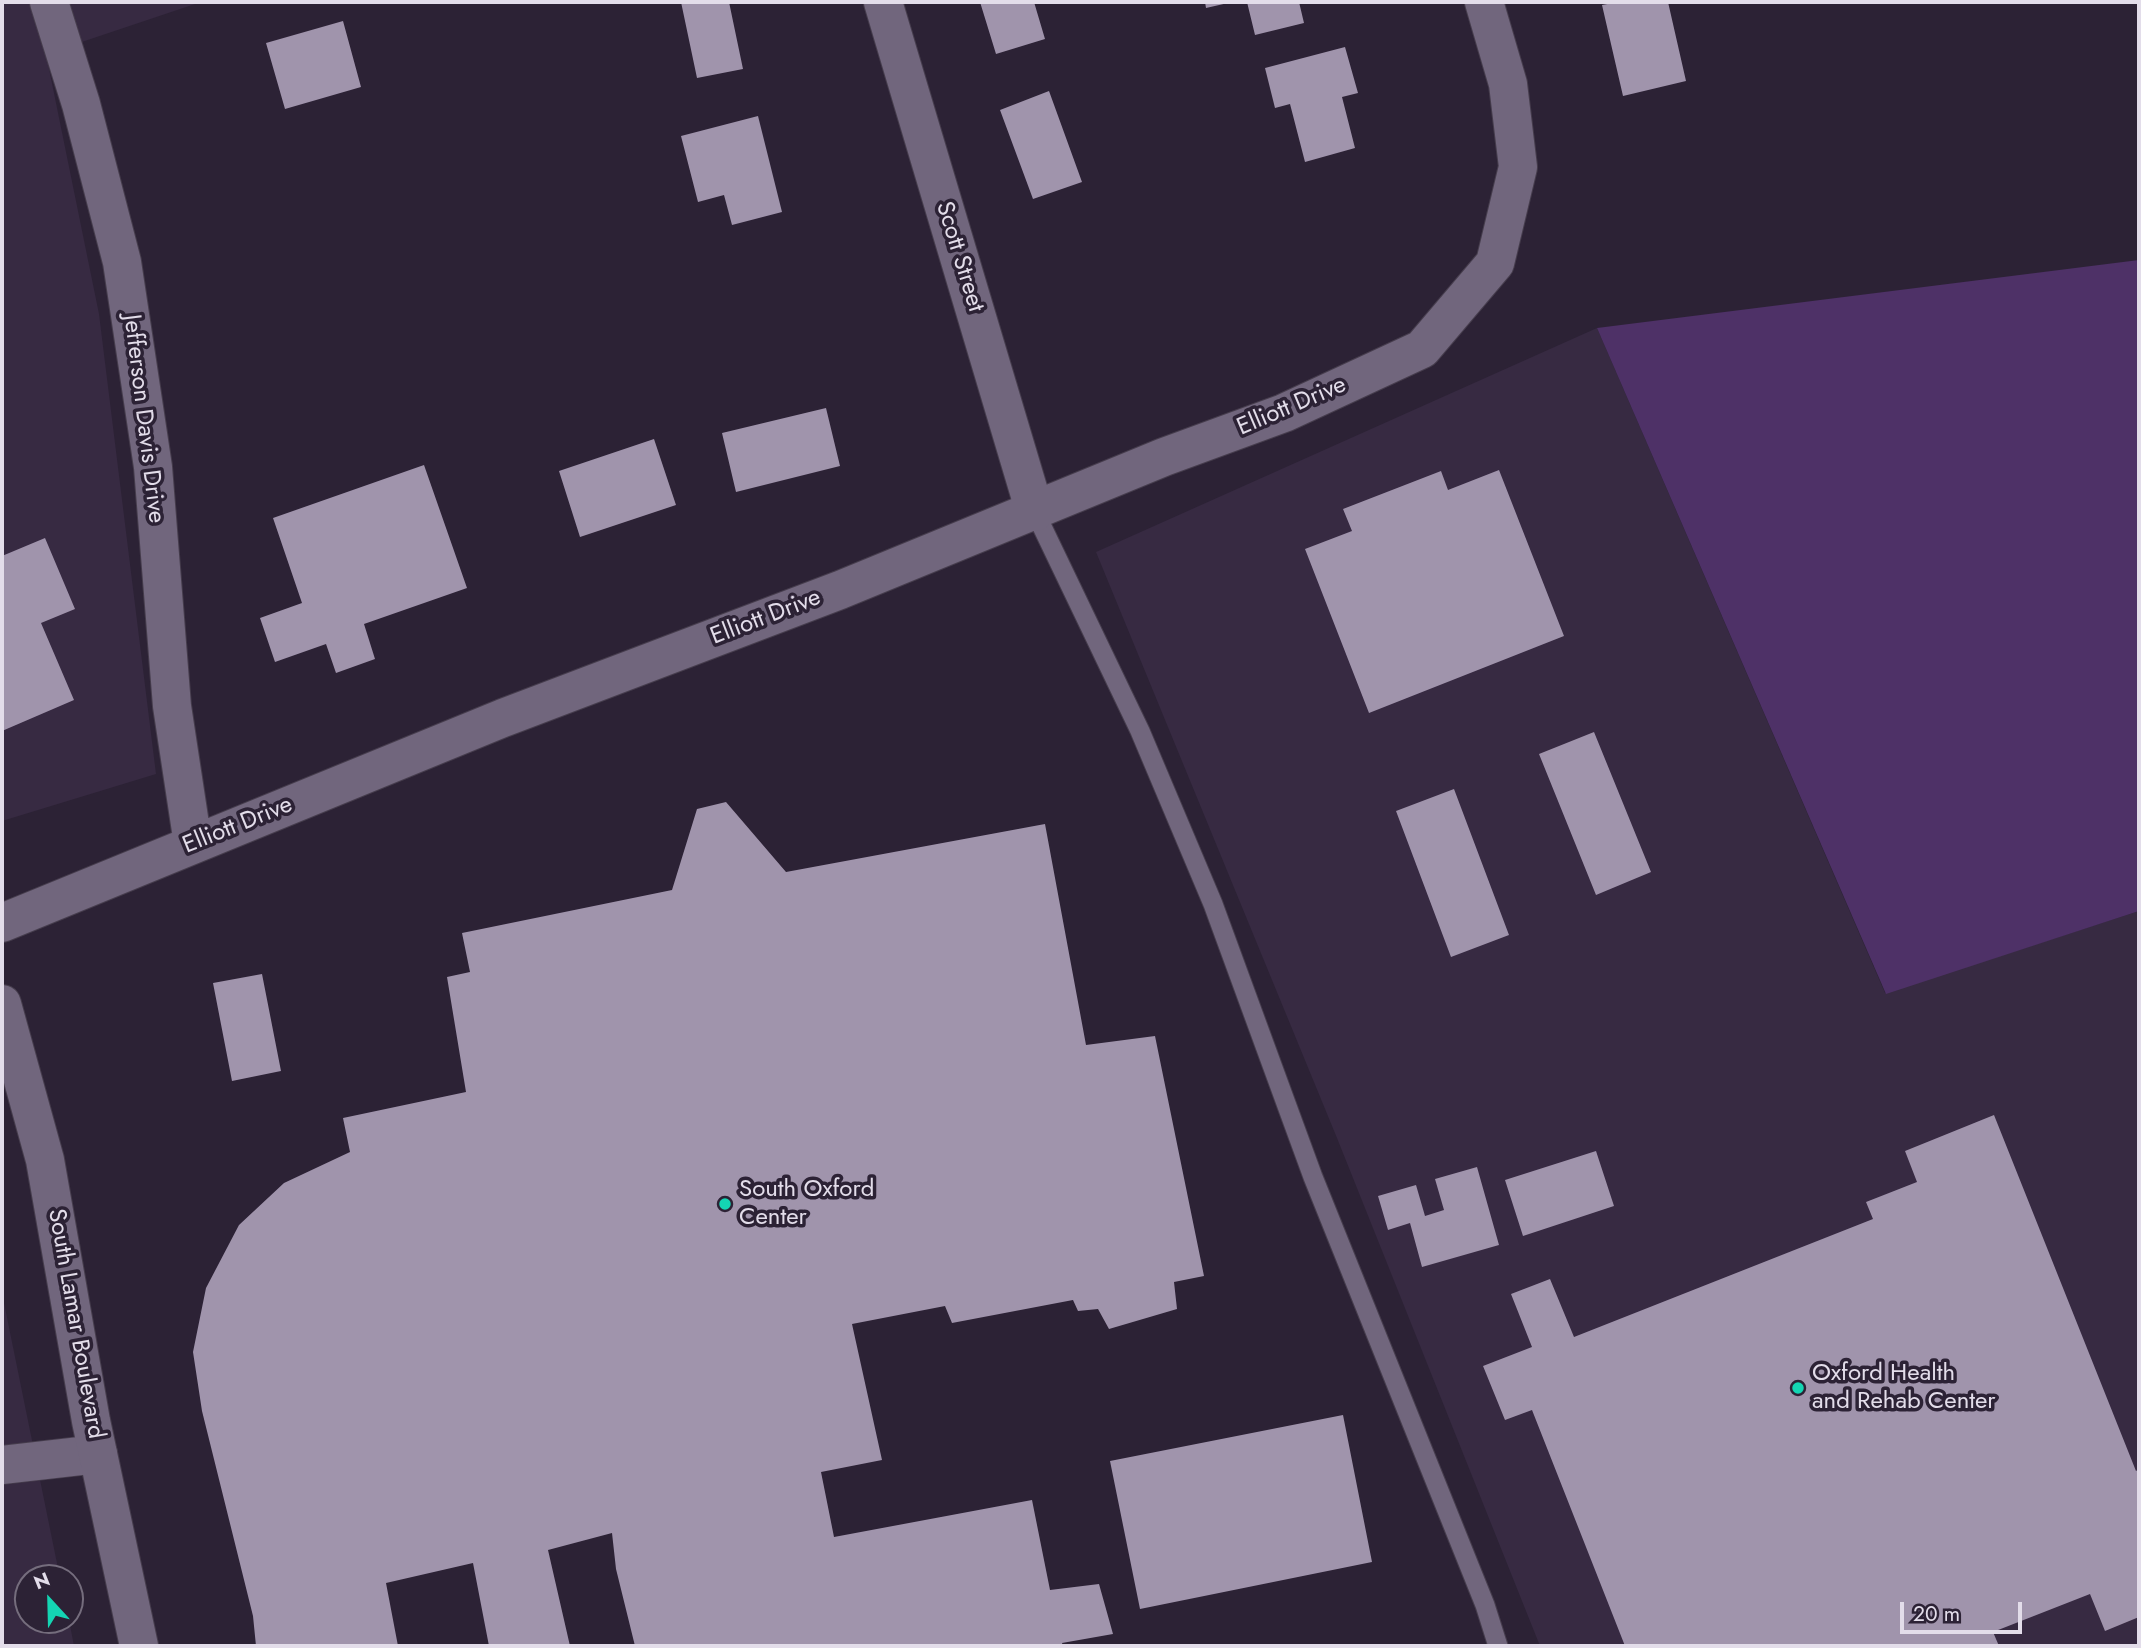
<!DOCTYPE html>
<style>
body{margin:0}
#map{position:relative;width:2141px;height:1648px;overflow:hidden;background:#2c2235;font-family:Jost,sans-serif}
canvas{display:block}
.frame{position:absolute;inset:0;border:4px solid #e3ddea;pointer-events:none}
.north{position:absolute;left:14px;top:1564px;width:70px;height:70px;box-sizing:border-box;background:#2c2235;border:2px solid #756d7d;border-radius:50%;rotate:338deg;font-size:19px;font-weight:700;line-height:28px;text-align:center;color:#e3ddea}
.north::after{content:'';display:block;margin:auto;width:24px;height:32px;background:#14d5b3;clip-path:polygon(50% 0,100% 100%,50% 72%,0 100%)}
.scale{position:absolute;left:1900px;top:1602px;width:122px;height:32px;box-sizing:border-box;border:4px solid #e3ddea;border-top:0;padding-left:9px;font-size:21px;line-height:24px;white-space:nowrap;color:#e3ddea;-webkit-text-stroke:5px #2c2235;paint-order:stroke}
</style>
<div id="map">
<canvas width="2141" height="1648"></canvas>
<div class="frame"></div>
<div class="north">N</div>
<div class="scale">20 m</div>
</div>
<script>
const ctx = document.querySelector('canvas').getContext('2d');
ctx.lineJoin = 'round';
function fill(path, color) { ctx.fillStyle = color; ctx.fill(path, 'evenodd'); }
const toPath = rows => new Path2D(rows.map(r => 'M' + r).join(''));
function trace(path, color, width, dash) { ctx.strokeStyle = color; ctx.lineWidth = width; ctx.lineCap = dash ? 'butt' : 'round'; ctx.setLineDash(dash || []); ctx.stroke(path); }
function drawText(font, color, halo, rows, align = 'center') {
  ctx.font = font + ' Jost,sans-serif'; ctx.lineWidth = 7; ctx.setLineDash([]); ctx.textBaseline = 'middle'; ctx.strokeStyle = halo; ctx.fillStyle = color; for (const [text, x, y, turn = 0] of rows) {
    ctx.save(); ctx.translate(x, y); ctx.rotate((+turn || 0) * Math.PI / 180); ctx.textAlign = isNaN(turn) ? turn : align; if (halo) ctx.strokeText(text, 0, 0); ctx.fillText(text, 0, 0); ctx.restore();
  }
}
fill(toPath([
 [2,2,201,2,46,54,99,314,156,774,2,821],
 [1597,328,1885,993,2139,911,2139,1646,1540,1646,1337,1138,1096,552],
 [2,1293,60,1578,28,1578,28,1620,69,1620,74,1646,2,1646]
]), '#372a42');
fill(toPath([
 [2139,260,2139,911,1886,994,1597,328]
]), '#4e3167');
fill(toPath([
 [681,2,729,2,743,69,697,78],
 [980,2,1034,2,1045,39,996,54],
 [1205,2,1228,2,1228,3,1206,8],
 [1247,2,1299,2,1304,23,1255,35],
 [1618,2,1668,2,1686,81,1623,96,1602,5],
 [343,21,361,87,285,109,266,43],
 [1345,47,1358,93,1342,97,1355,148,1305,162,1290,104,1275,108,1265,68],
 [1049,91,1082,182,1033,199,1000,110],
 [758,116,782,212,732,225,724,195,698,202,681,136],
 [826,408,840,466,736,492,722,433],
 [654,439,676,505,580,537,559,471],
 [424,465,467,588,364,624,375,659,336,673,326,644,275,662,260,618,302,603,273,518],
 [1499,470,1564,636,1369,713,1305,549,1352,531,1343,509,1441,471,1448,490],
 [45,538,75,609,41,623,74,700,2,731,2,556],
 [1594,732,1651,872,1596,895,1539,754],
 [1454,789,1509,935,1451,957,1396,811],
 [726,802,786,872,1045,824,1086,1045,1155,1036,1204,1276,1174,1282,1177,1309,1109,1329,1098,1309,1078,1311,1073,1300,952,1323,945,1306,852,1324,882,1460,821,1472,834,1537,1032,1500,1050,1590,1099,1584,1113,1634,1062,1643,1063,1646,635,1646,616,1569,612,1533,548,1550,570,1646,489,1646,473,1563,386,1583,398,1646,256,1646,253,1616,202,1411,193,1352,206,1288,239,1225,284,1183,350,1152,343,1118,466,1092,447,977,470,972,462,933,672,890,697,809],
 [262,974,281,1071,232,1081,213,983],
 [1994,1115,2136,1471,2139,1469,2139,1617,2105,1631,2090,1594,1993,1632,1999,1646,1625,1646,1532,1410,1505,1420,1483,1366,1532,1347,1511,1294,1550,1279,1574,1337,1873,1219,1866,1202,1917,1182,1905,1151],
 [1596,1151,1614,1206,1523,1236,1505,1180],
 [1477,1167,1499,1245,1422,1267,1410,1223,1388,1230,1378,1196,1416,1185,1425,1216,1444,1210,1435,1179],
 [1343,1415,1372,1562,1140,1609,1110,1461]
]), '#a094ac');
const service = toPath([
 [1035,512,1140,731,1213,904,1313,1177,1485,1605,1498,1646]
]);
const minor = toPath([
 [49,2,81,104,122,262,153,467,172,706,193,844],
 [883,2,1035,512],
 [2,923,503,718,840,590,1164,457,1284,413,1422,349,1495,263,1518,167,1508,84,1484,2],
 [2,1465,98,1454]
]);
const tertiary = toPath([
 [2,1004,45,1160,91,1421,139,1646]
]);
trace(service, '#463d4d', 21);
trace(minor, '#463d4d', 40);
trace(tertiary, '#463d4d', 40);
trace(service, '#71667d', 19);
trace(minor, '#71667d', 38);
trace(tertiary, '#71667d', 38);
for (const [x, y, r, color] of [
 [725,1204,7,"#14d5b3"],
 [1798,1388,7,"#14d5b3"]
]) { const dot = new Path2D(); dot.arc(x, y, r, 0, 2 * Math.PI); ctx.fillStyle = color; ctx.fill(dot); trace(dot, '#2c2235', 2.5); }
drawText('24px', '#e3ddea', '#2c2235', [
 ["Scott Street",959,257,73],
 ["Elliott Drive",1292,407,-23],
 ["Jefferson Davis Drive",143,419,83],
 ["Elliott Drive",766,618,-21],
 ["Elliott Drive",238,826,-22],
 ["South Lamar Boulevard",75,1324,80]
]);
drawText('24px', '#e3ddea', '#2c2235', [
 ["South Oxford",739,1190],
 ["Center",739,1218],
 ["Oxford Health",1812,1374],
 ["and Rehab Center",1812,1402]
], 'left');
</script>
